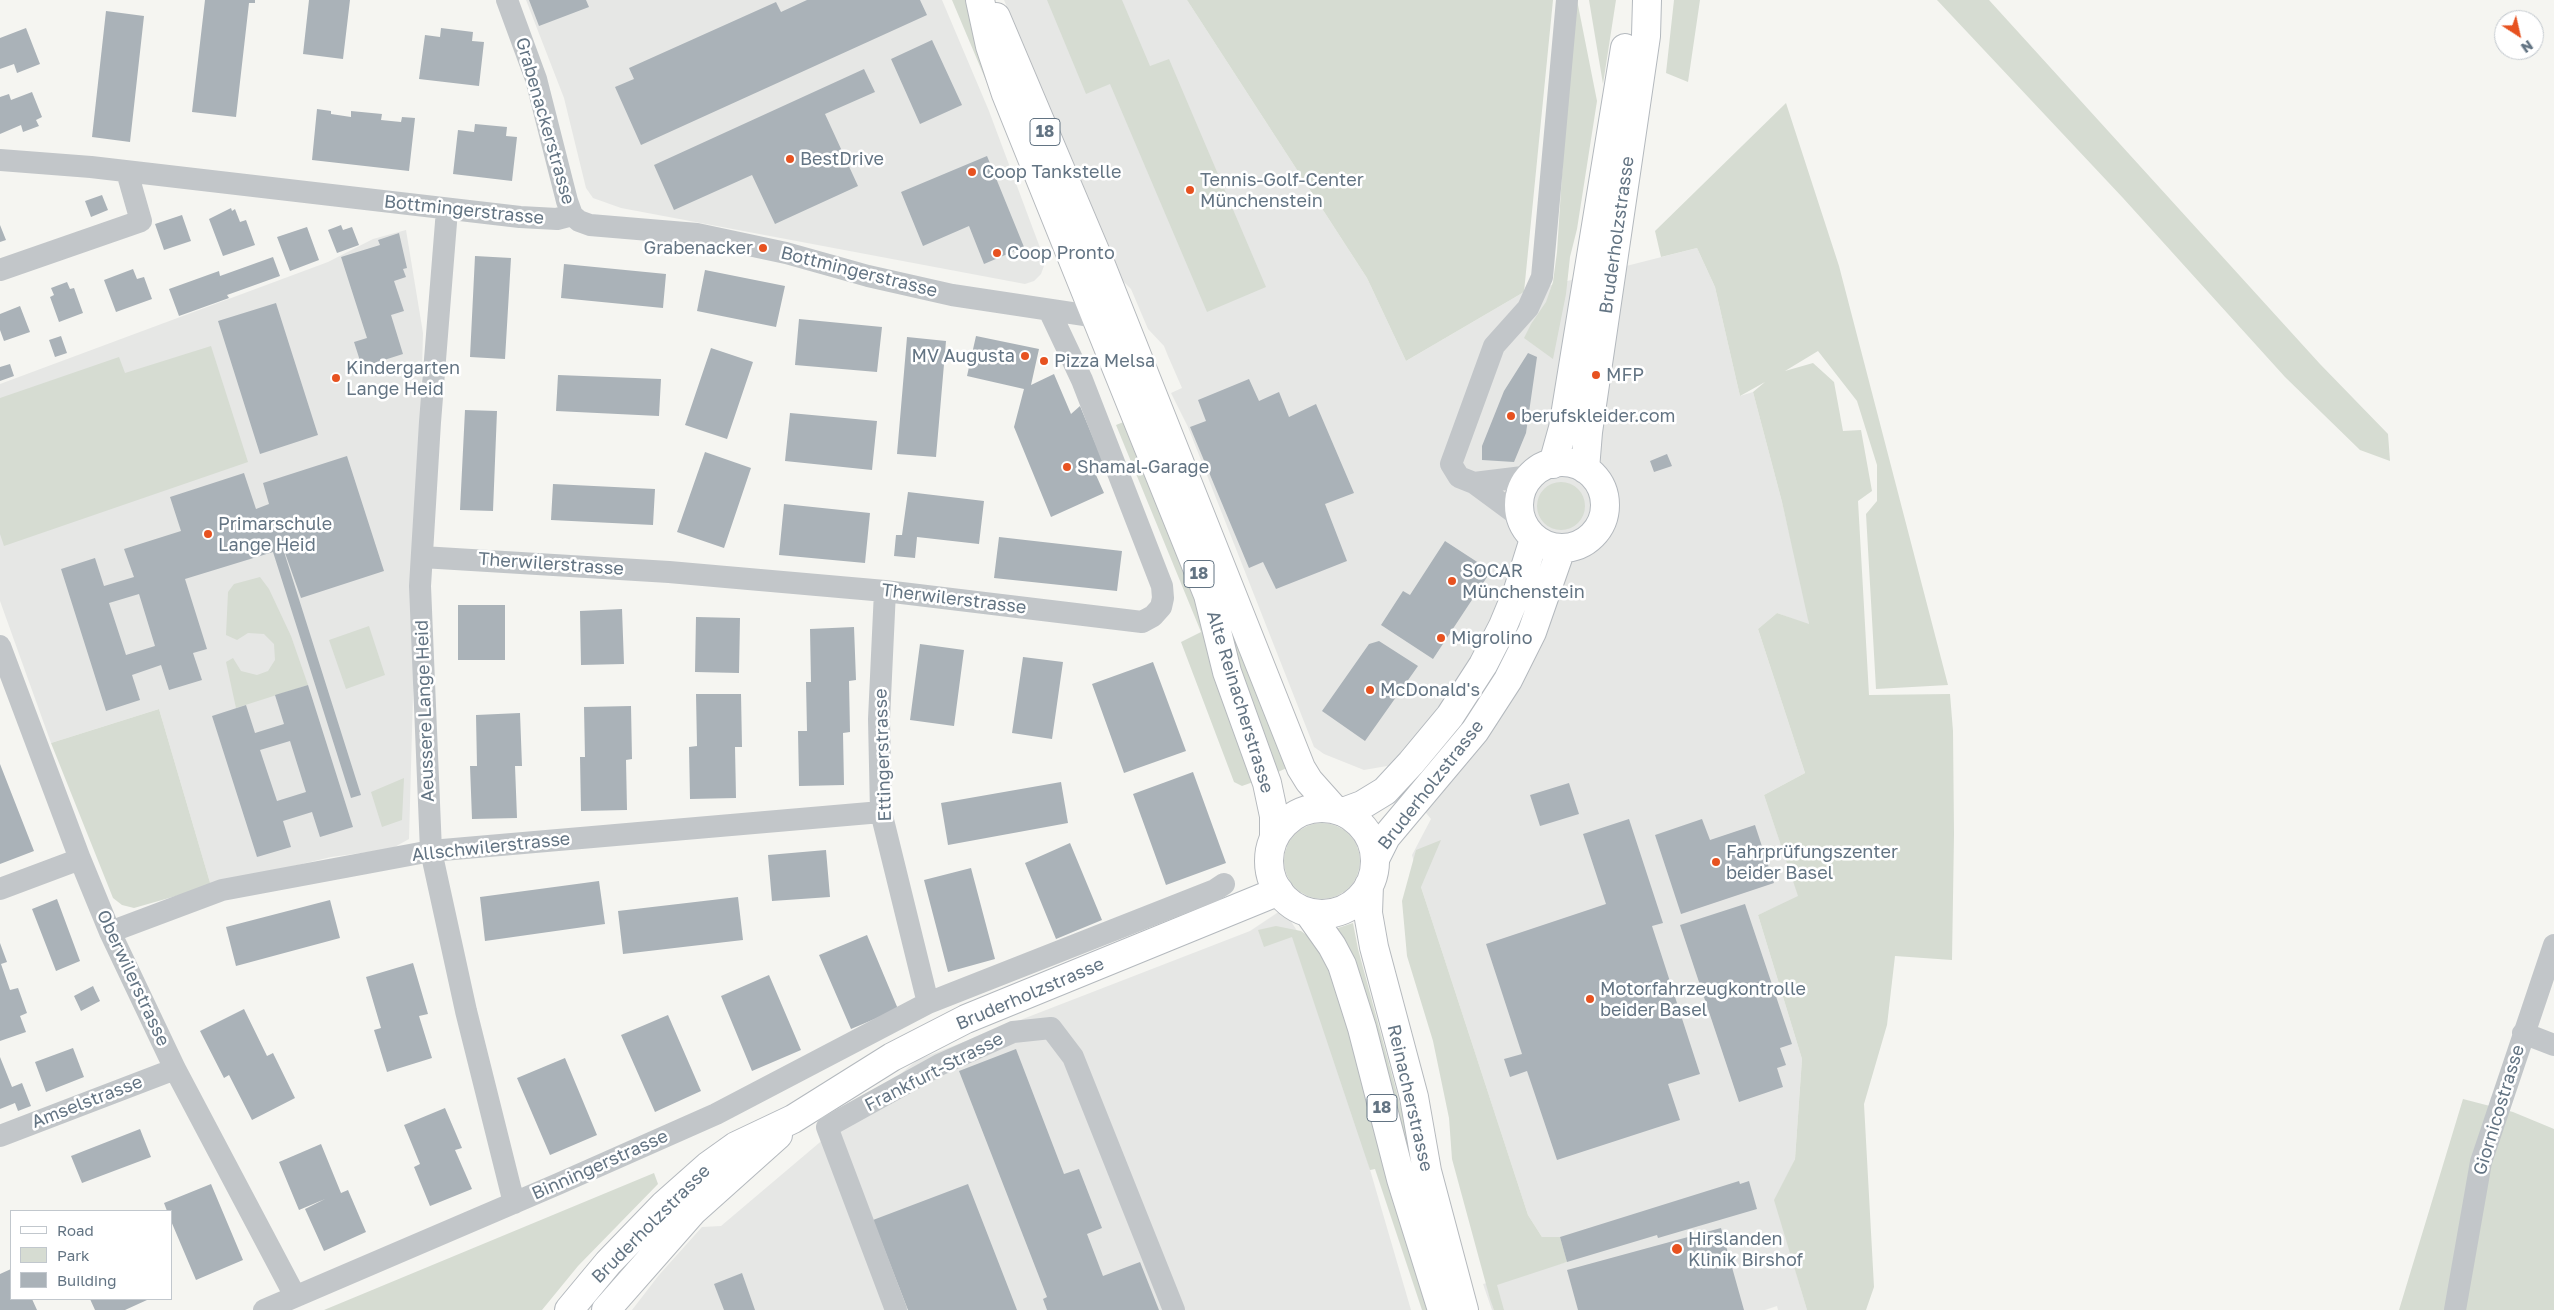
<!DOCTYPE html>
<meta charset="utf-8">
<style>
body{margin:0}
#map{position:relative;width:2554px;height:1310px;overflow:hidden;background:#f5f5f1;font-family:"Golos Text",sans-serif}
canvas{display:block}
.legend{position:absolute;left:10px;top:1210px;width:162px;height:90px;box-sizing:border-box;background:#fff;border:1px solid #c1c7cd;margin:0;padding:6px 9px;list-style:none;font-size:15px;color:#637483}
.legend li{display:flex;align-items:center;gap:10px;height:25px}
.legend b{width:25px;border:1px solid #c1c7cd}
.north{position:absolute;left:2494px;top:10px;width:50px;height:50px;box-sizing:border-box;background:#fff;border:1px solid #c1c7cd;border-radius:50%;rotate:145deg;font-size:14px;font-weight:700;line-height:20px;text-align:center;color:#637483}
.north::after{content:'';display:block;margin:auto;width:18px;height:22px;background:#e75220;clip-path:polygon(50% 0,100% 100%,50% 72%,0 100%)}
</style>
<div id="map">
<canvas width="2554" height="1310"></canvas>
<ul class="legend">
<li><b style="height:6px;background:#fff"></b>Road</li>
<li><b style="height:14px;background:#d6dcd2"></b>Park</li>
<li><b style="height:14px;background:#aab2b8"></b>Building</li>
</ul>
<div class="north">N</div>
</div>
<script>
const ctx = document.querySelector('canvas').getContext('2d');
ctx.lineJoin = 'round';
function fill(path, color) { ctx.fillStyle = color; ctx.fill(path, 'evenodd'); }
const toPath = rows => new Path2D(rows.map(r => 'M' + r).join(''));
function trace(path, color, width, dash) { ctx.strokeStyle = color; ctx.lineWidth = width; ctx.lineCap = dash ? 'butt' : 'round'; ctx.setLineDash(dash || []); ctx.stroke(path); }
function drawText(font, color, halo, rows, align = 'center') {
  ctx.font = font + ' "Golos Text",sans-serif'; ctx.lineWidth = 5; ctx.setLineDash([]); ctx.textBaseline = 'middle'; ctx.strokeStyle = halo; ctx.fillStyle = color; for (const [text, x, y, turn = 0] of rows) {
    ctx.save(); ctx.translate(x, y); ctx.rotate((+turn || 0) * Math.PI / 180); ctx.textAlign = isNaN(turn) ? turn : align; if (halo) ctx.strokeText(text, 0, 0); ctx.fillText(text, 0, 0); ctx.restore();
  }
}
fill(toPath([
 [526,0,942,0,989,111,1039,245,1045,263,1041,274,1034,281,1025,284,621,208,593,198,586,188,564,98],
 [1004,0,1187,0,1367,278,1406,361,1524,292,1697,248,1715,287,1740,396,1753,392,1782,502,1807,608,1809,625,1777,613,1758,629,1805,773,1764,795,1799,897,1758,915,1802,1059,1795,1159,1775,1200,1807,1310,1778,1310,1777,1306,1765,1310,1492,1310,1483,1284,1567,1262,1542,1237,1528,1215,1421,887,1412,855,1431,819,1387,766,1364,770,1324,754,1314,747,1188,427,1171,393,1182,388,1168,356,1164,346,1148,329,1131,289,1117,275],
 [406,230,423,333,409,839,391,849,331,857,211,886,159,709,51,743,0,601,0,384,328,262,373,239],
 [1283,909,1303,940,1411,1310,632,1310,659,1275,702,1227,721,1226,917,1060,1250,931]
]), '#e6e7e5');
fill(toPath([
 [952,0,965,0,986,65,987,83],
 [1047,0,1122,0,1150,66,1169,59,1266,287,1207,312,1110,84,1086,94],
 [1187,0,1553,0,1524,292,1406,361,1367,278],
 [1577,0,1597,101,1577,229,1570,257,1566,294,1553,359,1524,338,1531,324,1546,302,1553,282,1557,252,1565,128],
 [1589,0,1616,0,1603,84],
 [1674,0,1700,0,1688,82,1666,73],
 [1937,0,1989,0,2320,364,2388,434,2390,461,2360,450,2285,377,2123,198],
 [1786,103,1839,266,1948,685,1876,689,1866,514,1877,501,1877,465,1857,401,1818,351,1785,371,1813,363,1834,382,1843,431,1861,430,1872,491,1858,501,1869,695,1950,694,1953,731,1954,834,1952,960,1895,956,1887,1025,1864,1104,1874,1287,1866,1310,1807,1310,1774,1200,1795,1159,1802,1059,1758,915,1798,896,1764,795,1805,773,1758,629,1777,613,1809,624,1782,502,1753,392,1765,382,1740,396,1715,287,1697,248,1661,257,1655,231],
 [211,346,248,462,4,546,0,534,0,398,119,357,125,373],
 [1126,421,1197,599,1214,676,1238,732,1256,781,1242,786,1234,782,1181,642,1201,632,1116,425],
 '1537 506a24 24 0 1 1 48 0a24 24 0 1 1-48 0Z',
 [1187,495,1293,765,1278,772,1233,652],
 [260,577,269,589,291,636,308,685,236,708,226,662,233,658,241,671,257,675,268,671,275,660,274,644,264,634,248,633,237,640,226,635,228,592,234,584],
 [369,626,385,675,346,689,329,640],
 [159,709,211,886,134,908,122,905,113,898,51,743],
 [404,778,402,820,382,827,371,792],
 '1284 861a38 38 0 1 1 76 0a38 38 0 1 1-76 0Z',
 [1441,840,1421,887,1528,1215,1542,1237,1560,1237,1567,1262,1497,1285,1504,1310,1494,1310,1490,1299,1452,1159,1449,1118,1433,1041,1407,956,1402,901,1416,850],
 [1353,923,1358,949,1404,1119,1436,1250,1335,929],
 [1276,926,1301,931,1312,939,1327,962,1342,1003,1429,1310,1422,1310,1375,1169,1370,1170,1292,937,1264,947,1258,930],
 [2463,1099,2513,1112,2554,1129,2554,1310,2399,1310],
 [654,1173,658,1184,578,1266,542,1310,324,1310]
]), '#d6dcd2');
fill(toPath([
 [205,0,255,0,255,3,249,3,236,117,192,112],
 [309,0,350,0,343,59,303,54],
 [529,0,586,0,589,7,539,26],
 [807,0,920,0,927,15,641,145,615,87,634,79,629,68,776,2,781,12],
 [106,11,144,16,130,142,92,137],
 [26,28,40,64,17,73,14,64,0,69,0,38],
 [441,28,473,32,472,41,484,42,479,86,419,79,425,35,440,37],
 [932,40,962,105,920,124,891,59],
 [864,69,875,92,825,114,858,186,775,224,752,175,674,210,654,165],
 [32,92,42,117,36,120,39,126,23,132,21,125,0,134,0,97,9,94,11,100],
 [317,109,331,111,331,114,351,117,351,111,382,114,381,120,401,122,402,117,415,118,409,171,312,160],
 [475,124,507,127,506,136,517,137,512,181,453,174,458,130,474,132],
 [987,156,1024,247,984,264,969,226,923,246,901,192],
 [102,195,108,210,91,217,85,201],
 [231,208,232,211,235,209,240,222,246,220,255,245,223,256,209,219],
 [182,215,191,241,164,250,155,224],
 [0,225,6,240,0,242],
 [341,225,343,230,352,227,359,245,337,253,328,230],
 [307,227,319,260,290,271,277,237],
 [399,233,407,268,403,269,406,277,394,281,404,311,391,315,403,354,362,367,354,342,367,338,341,257,380,245,378,240],
 [475,256,511,258,505,359,470,357],
 [273,257,280,276,227,295,229,298,179,316,169,289,219,271,220,276],
 [564,264,666,274,663,308,561,298],
 [133,269,137,279,144,277,152,299,116,312,104,280],
 [705,270,785,286,776,327,697,311],
 [67,282,70,289,74,288,83,313,59,322,50,297,54,295,51,288],
 [276,303,318,435,260,454,218,321],
 [20,306,30,332,4,341,0,330,0,314],
 [799,319,882,327,877,372,795,365],
 [61,336,67,353,55,357,49,340],
 [976,336,1039,349,1031,385,1054,374,1071,414,1080,406,1108,474,1096,475,1104,493,1051,517,1014,427,1024,389,967,376],
 [907,337,946,341,936,457,897,454],
 [711,348,753,362,727,439,685,425],
 [1528,353,1537,357,1526,433,1514,462,1482,460,1482,446,1504,391],
 [10,364,14,376,0,381,0,367],
 [558,375,661,379,659,416,556,411],
 [1249,379,1259,401,1279,392,1289,417,1316,404,1354,493,1325,504,1347,561,1276,589,1263,562,1249,568,1190,427,1206,421,1198,400],
 [465,410,497,411,493,511,460,510],
 [790,413,877,421,872,470,785,461],
 [705,452,751,468,724,548,677,532],
 [1667,454,1672,466,1654,472,1650,461],
 [347,456,384,571,301,598,279,536,361,795,351,798,273,552,185,579,207,649,193,653,202,680,169,690,161,665,132,675,140,700,106,711,61,569,95,558,104,586,134,577,124,549,181,531,170,497,244,473,256,509,269,504,263,483],
 [139,594,155,646,126,655,109,603],
 [553,484,655,489,653,525,551,520],
 [908,492,984,501,979,544,917,537,915,558,894,556,896,535,902,535],
 [784,504,870,513,865,563,779,555],
 [999,537,1122,551,1117,591,994,578],
 [1445,541,1491,571,1433,659,1381,625,1403,591,1410,595],
 [458,605,505,605,505,660,458,660],
 [622,609,624,664,581,665,580,611],
 [696,617,740,618,739,673,695,672],
 [854,627,856,680,849,681,850,732,843,733,844,785,799,786,798,731,807,731,806,682,811,682,810,629],
 [1379,641,1418,666,1365,741,1322,711,1369,644],
 [920,644,964,650,954,726,910,720],
 [1023,657,1063,662,1052,739,1012,733],
 [1153,662,1186,751,1124,773,1092,684],
 [308,685,353,827,320,837,312,812,283,821,291,847,257,857,212,716,246,705,255,733,284,724,275,695],
 [290,741,306,792,277,801,260,750],
 [696,694,741,694,742,747,735,747,736,798,690,799,689,747,697,746],
 [631,706,632,759,626,760,627,810,581,811,580,757,585,757,584,707],
 [520,713,522,766,515,766,517,818,472,819,470,766,477,766,476,715],
 [0,764,34,851,0,864],
 [1193,772,1226,863,1166,885,1133,794],
 [1061,782,1068,823,948,845,941,803],
 [1569,783,1579,814,1540,826,1530,795],
 [1629,819,1663,923,1652,926,1700,1074,1668,1084,1680,1120,1557,1160,1527,1071,1510,1077,1504,1059,1522,1054,1486,944,1606,904,1583,834],
 [1702,819,1710,840,1755,825,1774,883,1681,914,1655,835],
 [1070,843,1102,920,1056,939,1025,863],
 [826,850,830,897,772,901,768,855],
 [971,868,995,959,948,972,924,880],
 [599,881,605,924,485,941,480,897],
 [738,897,743,940,623,954,618,911],
 [57,899,80,961,56,971,32,909],
 [330,900,340,938,236,966,226,927],
 [1745,904,1792,1044,1780,1048,1786,1065,1777,1068,1783,1087,1739,1102,1680,925],
 [867,935,898,1009,851,1029,819,955],
 [0,943,7,962,1,964,10,990,18,988,27,1013,20,1016,26,1032,0,1041],
 [413,963,428,1014,419,1016,432,1058,387,1072,374,1030,381,1028,366,977],
 [769,975,801,1050,752,1071,721,996],
 [93,986,100,1001,81,1011,74,996],
 [244,1009,267,1056,273,1053,295,1098,252,1120,229,1075,224,1078,200,1031],
 [668,1015,701,1091,655,1112,621,1035],
 [73,1048,84,1077,46,1092,35,1062],
 [1016,1049,1064,1174,1079,1169,1102,1228,1087,1234,1103,1276,1140,1262,1159,1310,1047,1310,1043,1299,1047,1297,959,1071],
 [0,1057,12,1087,22,1083,31,1106,18,1111,15,1103,0,1109],
 [565,1058,597,1135,550,1155,517,1078],
 [445,1108,462,1148,455,1150,472,1189,430,1206,414,1167,420,1164,404,1125],
 [140,1129,151,1157,82,1183,71,1156],
 [321,1144,341,1193,348,1190,366,1232,324,1251,305,1209,325,1199,299,1210,279,1162],
 [1739,1181,1740,1184,1749,1181,1757,1209,1658,1238,1657,1235,1567,1262,1560,1237],
 [211,1184,243,1260,196,1280,171,1221,171,1211,167,1211,164,1203],
 [968,1184,1017,1310,908,1310,873,1220],
 [1721,1228,1744,1310,1578,1310,1567,1270],
 [11,1269,11,1299,32,1299,37,1310,0,1310,0,1274],
 [742,1273,755,1310,724,1310,714,1284],
 [90,1299,147,1299,147,1300,125,1310,95,1310]
]), '#aab2b8');
const secondary = toPath([
 '1519 505a43 43 0 1 1 86 0a43 43 0 1 1-86 0Z',
 [1553,464,1563,428,1625,48],
 [1585,469,1588,432,1646,36,1647,0],
 [1343,812,1362,805,1385,791,1411,763,1450,716,1483,665,1503,626,1518,590,1534,539],
 [1375,859,1386,837,1475,731,1508,680,1532,632,1561,549],
 [569,1310,608,1263,664,1205,708,1166,736,1146,793,1119,892,1057,966,1019,1279,891],
 [606,1310,693,1211,778,1135]
]);
const primary = toPath([
 [980,0,990,46,1006,94,1208,595,1227,672,1267,783,1274,816,1274,837],
 [996,17,1101,265,1301,768,1309,781,1334,809],
 '1269 861a53 53 0 1 1 106 0a53 53 0 1 1-106 0Z',
 [1369,885,1368,913,1374,947,1414,1097,1427,1171,1464,1310],
 [1308,912,1332,946,1342,965,1362,1028,1401,1179,1442,1310]
]);
trace(secondary, '#b4b9be', 30);
trace(primary, '#b5b9bd', 30);
trace(toPath([
 [507,0,536,79,567,201,572,215,579,221,590,225,697,234,786,253,868,276,952,295,1111,319],
 [0,160,91,167,520,217,557,219,572,215],
 [447,210,430,422,420,586,431,851,466,1011,514,1203],
 [0,270,141,221,127,172],
 [1474,483,1531,476],
 [1520,517,1474,483,1459,477,1451,464,1494,346,1528,308,1542,277,1567,0],
 [422,557,669,572,885,591,1142,622,1153,616,1161,607,1163,598,1162,586,1082,380,1049,310],
 [885,591,879,719,881,812,928,1003],
 [0,646,80,859,110,932,175,1069,295,1296],
 [0,889,80,859],
 [110,932,222,890,431,851,881,812],
 [2523,1033,2554,1045],
 [0,1136,175,1069],
 [264,1310,558,1184,716,1114,928,1003,1215,890,1224,884],
 [896,1310,827,1127,939,1065,1013,1032,1051,1028,1073,1057,1174,1310],
 [2455,1310,2481,1162,2554,945]
]), '#c2c6c9', 22);
trace(secondary, '#fff', 28);
trace(primary, '#fff', 28);
for (const [x, y, r, color] of [
 [790,159,5,"#e75220"],
 [972,172,5,"#e75220"],
 [1190,190,5,"#e75220"],
 [763,248,5,"#e75220"],
 [997,253,5,"#e75220"],
 [1025,356,5,"#e75220"],
 [1044,361,5,"#e75220"],
 [1596,375,5,"#e75220"],
 [336,378,5,"#e75220"],
 [1511,416,5,"#e75220"],
 [1067,467,5,"#e75220"],
 [208,534,5,"#e75220"],
 [1452,581,5,"#e75220"],
 [1441,638,5,"#e75220"],
 [1370,690,5,"#e75220"],
 [1716,862,5,"#e75220"],
 [1590,999,5,"#e75220"],
 [1677,1249,6,"#e75220"]
]) { const dot = new Path2D(); dot.arc(x, y, r, 0, 2 * Math.PI); ctx.fillStyle = color; ctx.fill(dot); trace(dot, '#fff', 2); }
for (const [x, y, w] of [
 [1045,132,30],
 [1199,574,30],
 [1382,1108,30]
]) { const box = new Path2D(); box.roundRect(x - w / 2, y - 13.5, w, 27, 4); ctx.fillStyle = '#fff'; ctx.fill(box); trace(box, '#637483', 1); }
drawText('bold 16px', '#637483', null, [
 ["18",1045,132],
 ["18",1199,574],
 ["18",1382,1108]
]);
drawText('18px', '#637483', '#fff', [
 ["Grabenackerstrasse",545,121,74],
 ["Bottmingerstrasse",464,210,6],
 ["Bruderholzstrasse",1617,235,-82],
 ["Bottmingerstrasse",859,272,14],
 ["Therwilerstrasse",551,564,4],
 ["Therwilerstrasse",954,599,7],
 ["Alte Reinacherstrasse",1240,702,73],
 ["Aeussere Lange Heid",425,711,-92],
 ["Ettingerstrasse",883,755,-92],
 ["Bruderholzstrasse",1431,785,-52],
 ["Allschwilerstrasse",491,847,-6],
 ["Oberwilerstrasse",133,978,65],
 ["Bruderholzstrasse",1030,994,-23],
 ["Frankfurt-Strasse",934,1072,-27],
 ["Reinacherstrasse",1410,1098,77],
 ["Amselstrasse",87,1102,-21],
 ["Giornicostrasse",2499,1110,-73],
 ["Binningerstrasse",600,1165,-24],
 ["Bruderholzstrasse",651,1224,-45]
]);
drawText('18px', '#637483', '#fff', [
 ["BestDrive",800,159],
 ["Coop Tankstelle",982,172],
 ["Tennis-Golf-Center",1200,180],
 ["Münchenstein",1200,201],
 ["Grabenacker",753,248,"right"],
 ["Coop Pronto",1007,253],
 ["MV Augusta",1015,356,"right"],
 ["Pizza Melsa",1054,361],
 ["Kindergarten",346,368],
 ["Lange Heid",346,389],
 ["MFP",1606,375],
 ["berufskleider.com",1521,416],
 ["Shamal-Garage",1077,467],
 ["Primarschule",218,524],
 ["Lange Heid",218,545],
 ["SOCAR",1462,571],
 ["Münchenstein",1462,592],
 ["Migrolino",1451,638],
 ["McDonald's",1380,690],
 ["Fahrprüfungszenter",1726,852],
 ["beider Basel",1726,873],
 ["Motorfahrzeugkontrolle",1600,989],
 ["beider Basel",1600,1010],
 ["Hirslanden",1688,1239],
 ["Klinik Birshof",1688,1260]
], 'left');
</script>
